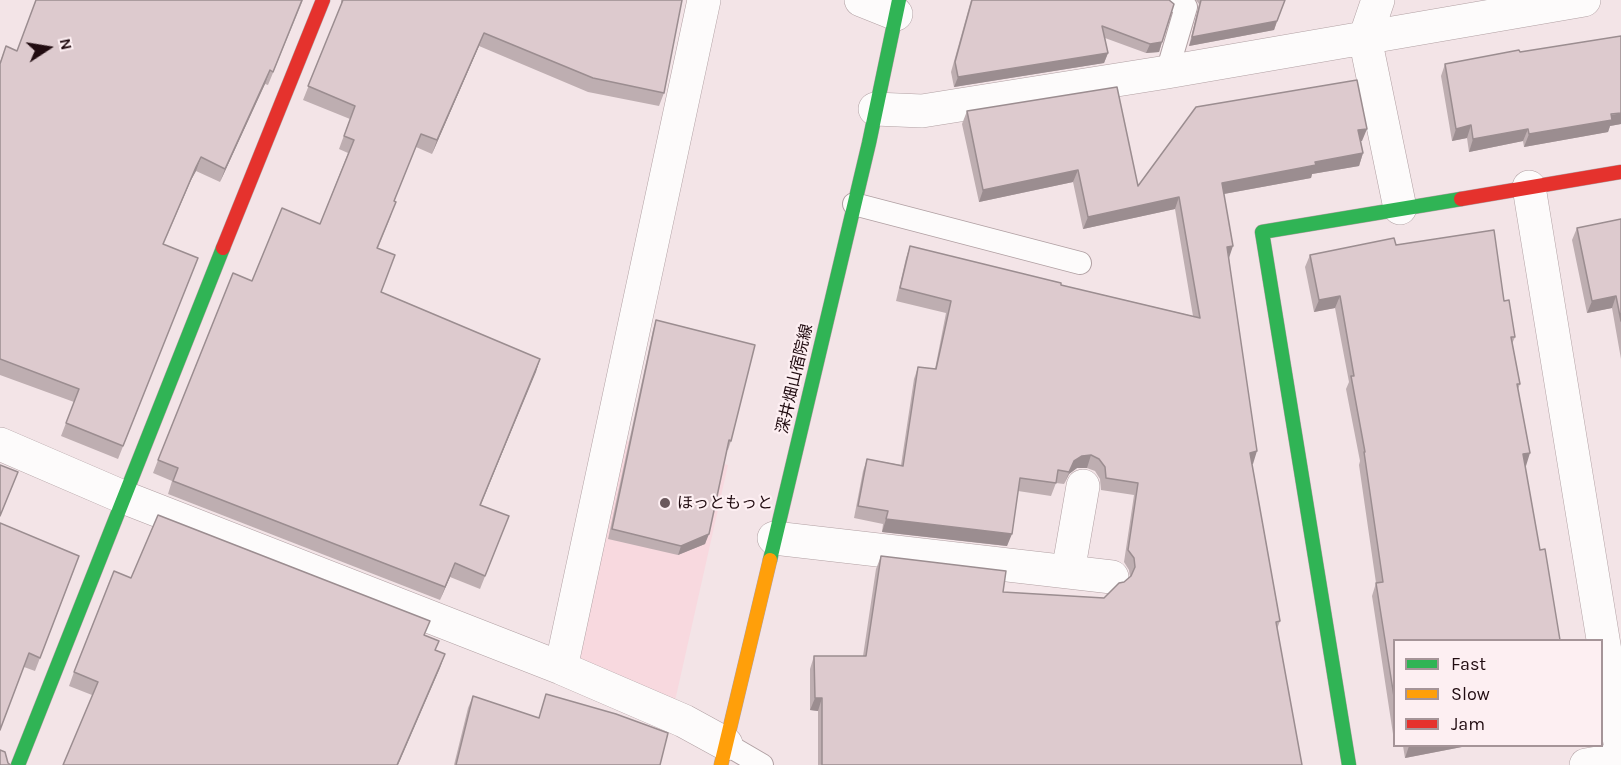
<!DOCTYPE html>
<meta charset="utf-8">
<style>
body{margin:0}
#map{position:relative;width:1621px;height:765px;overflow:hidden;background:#f3e4e7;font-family:Karla,sans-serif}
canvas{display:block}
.legend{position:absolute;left:1393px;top:639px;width:210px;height:108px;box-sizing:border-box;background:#fdeff2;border:2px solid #a59498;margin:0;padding:8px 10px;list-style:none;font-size:18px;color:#210c11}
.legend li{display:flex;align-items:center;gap:12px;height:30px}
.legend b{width:30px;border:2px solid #a59498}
.north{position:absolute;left:18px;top:18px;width:60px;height:60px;-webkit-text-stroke:4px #fdeff2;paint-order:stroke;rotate:78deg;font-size:16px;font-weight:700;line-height:24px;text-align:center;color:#210c11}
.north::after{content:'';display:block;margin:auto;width:21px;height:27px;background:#210c11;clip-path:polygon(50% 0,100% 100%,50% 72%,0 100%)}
</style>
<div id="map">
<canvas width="1621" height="765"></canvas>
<ul class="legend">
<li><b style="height:8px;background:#30b455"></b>Fast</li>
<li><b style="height:8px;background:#ff9f0a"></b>Slow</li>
<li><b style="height:8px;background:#e5322d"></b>Jam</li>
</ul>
<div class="north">N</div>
</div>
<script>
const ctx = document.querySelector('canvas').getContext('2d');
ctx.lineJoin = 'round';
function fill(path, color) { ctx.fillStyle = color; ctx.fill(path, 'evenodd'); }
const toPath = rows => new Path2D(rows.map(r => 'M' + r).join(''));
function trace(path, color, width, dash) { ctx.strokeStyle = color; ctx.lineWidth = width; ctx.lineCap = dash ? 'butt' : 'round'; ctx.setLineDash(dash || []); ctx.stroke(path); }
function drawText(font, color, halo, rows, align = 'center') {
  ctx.font = font + ' Karla,"Noto Sans JP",sans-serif'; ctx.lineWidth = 4.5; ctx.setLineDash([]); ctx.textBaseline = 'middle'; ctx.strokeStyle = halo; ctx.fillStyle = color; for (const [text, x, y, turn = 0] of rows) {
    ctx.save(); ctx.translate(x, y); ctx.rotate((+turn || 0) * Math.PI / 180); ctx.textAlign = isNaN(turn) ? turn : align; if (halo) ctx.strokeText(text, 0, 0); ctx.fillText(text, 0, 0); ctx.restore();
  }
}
fill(toPath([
 [625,440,728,465,675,701,576,657]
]), '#f8d9df');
const lane = toPath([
 [1167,72,1186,7,1174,0],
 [854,204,1080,263],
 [726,744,762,765]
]);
const street = toPath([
 [861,0,896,14],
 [1378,0,1365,38,1400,208],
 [875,109,922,111,1167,72,1584,0],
 [1529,187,1621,749],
 [0,444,123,497,561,668,684,721,726,744],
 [774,538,1112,577],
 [1068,572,1083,486],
 [561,668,704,0],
 [1586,765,1621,759]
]);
const fast = toPath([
 [770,560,869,143,899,0],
 [18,765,223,248],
 [1349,765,1262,232,1461,199]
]);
const slow = toPath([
 [721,765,770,560]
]);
const jam = toPath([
 [1461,199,1621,172],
 [223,248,323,0]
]);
trace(lane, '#b1a0a3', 24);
trace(street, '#b1a0a3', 34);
trace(fast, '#b1a0a3', 15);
trace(slow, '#b1a0a3', 15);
trace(jam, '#b1a0a3', 15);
trace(lane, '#fdfbfb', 22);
trace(street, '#fdfbfb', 33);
trace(fast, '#30b455', 14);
trace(slow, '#ff9f0a', 14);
trace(jam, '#e5322d', 14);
fill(toPath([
 [303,0,268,85,265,84,220,182,196,171,191,180,163,244,198,258,118,459,61,436,74,402,0,375,0,62,6,46,17,51],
 [341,0,682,0,664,93,659,106,588,92,479,46,432,154,416,147,394,201,391,216,378,248,381,293,540,359,481,505,509,516,480,589,450,577,440,600,168,494,172,481,153,473,158,460,252,281,320,224,348,153,339,149,350,119,303,100,341,5],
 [971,0,1169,0,1162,42,1159,52,1146,53,1105,38,1108,53,1104,63,954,87,951,72],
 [1196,0,1285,0,1274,30,1189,46,1199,4],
 [1621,36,1621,124,1610,126,1608,132,1524,147,1523,141,1469,152,1467,138,1452,141,1441,76,1445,64],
 [1196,107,1362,141,1361,141,1363,153,1359,166,1312,174,1311,178,1224,194,1229,258,1253,464,1252,464,1280,621,1277,629,1302,765,818,765,818,711,810,710,810,669,814,656,863,656,876,569,881,556,1003,592,1104,598,1130,577,1129,570,1124,562,1134,495,1101,490,1100,479,1095,471,1087,468,1077,468,1069,474,1064,484,1056,483,1051,496,1018,491,1007,546,882,532,883,524,854,518,863,471,867,459,901,465,914,379,918,367,935,369,946,313,896,301,906,258,910,246,1061,285,1193,316,1175,209,1083,229,1073,182,979,202,962,124,967,111,1138,186],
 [1621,219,1621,359,1612,308,1587,313,1572,240,1577,228],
 [1396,245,1504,301,1515,337,1512,344,1520,384,1518,389,1526,466,1395,640,1395,734,1393,734,1372,596,1376,583,1359,465,1360,461,1346,389,1349,382,1335,308,1314,312,1305,267,1310,255],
 [656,320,731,441,728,450,727,450,705,544,678,555,608,539,653,330],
 [0,523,74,570,35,671,24,667],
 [131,578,424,635,435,651,440,668,92,695,69,686,74,672],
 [546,694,660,765,454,765,468,708,473,696,539,718],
 [1403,746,1467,746,1405,758]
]), '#beaeb1');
fill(toPath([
 [1277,21,1274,30,1189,46,1192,37],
 [484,33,479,46,432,154,437,140],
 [1162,42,1159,52,1146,53,1150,44],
 [1108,53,1104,63,954,87,958,77],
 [270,70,265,84,220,182,225,169],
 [1621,113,1621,124,1610,126,1608,132,1524,147,1529,134],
 [1471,125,1467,138,1452,141,1456,129],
 [1367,129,1362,141,1354,142,1358,130],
 [1528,129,1523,141,1469,152,1473,139],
 [1363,153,1359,166,1312,174,1311,178,1218,195,1222,183,1315,162],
 [201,157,196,171,191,180,158,257,196,167],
 [1078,170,1073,182,979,202,983,190],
 [1179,197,1175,209,1083,229,1088,217],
 [1233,246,1229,258,1227,247],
 [1340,296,1335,308,1314,312,1319,300],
 [1616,296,1612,308,1587,313,1592,301],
 [540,359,536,372,475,518,480,505],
 [1257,451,1253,464,1245,465,1250,453],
 [1530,453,1526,466,1519,467,1523,454],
 [1091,455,1087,468,1077,468,1069,474,1064,484,1074,461,1082,456],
 [886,519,1012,534,1007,546,882,532],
 [709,534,705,544,678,555,681,546],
 [455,563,450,577,440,600,445,587],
 [445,654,440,668,398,765,397,765],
 [815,698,822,698,818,711,810,710],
 [1409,746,1467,746,1405,758]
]), '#9b8d90');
const building = toPath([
 [36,0,302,0,273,72,270,70,225,169,201,157,196,167,163,244,198,258,123,446,66,423,79,389,0,359,0,64,6,46,17,51,36,0],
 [343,0,682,0,664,93,593,78,484,33,437,140,421,134,394,201,396,202,377,248,395,255,381,292,540,359,480,505,509,516,485,576,455,563,445,587,173,481,178,468,158,460,233,273,252,281,282,208,320,224,354,140,344,136,355,106,308,86,343,0],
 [972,0,1169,0,1174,4,1162,42,1150,44,1102,26,1108,53,958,77,955,62,972,0],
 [1201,0,1285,0,1277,21,1192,37,1201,0],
 [1621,36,1621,113,1611,114,1612,120,1529,134,1528,129,1473,139,1471,125,1456,129,1445,64,1519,50,1520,52,1621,36],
 [1357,80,1367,129,1358,130,1363,153,1315,162,1316,165,1222,183,1233,246,1227,247,1257,451,1250,453,1280,621,1276,622,1302,765,822,765,822,698,815,698,814,656,866,656,881,556,1006,571,1003,592,1104,598,1119,583,1124,582,1131,576,1135,567,1134,558,1128,550,1138,483,1106,478,1105,467,1099,459,1091,455,1082,456,1074,461,1069,472,1058,470,1056,483,1020,478,1012,534,886,519,888,511,858,506,867,459,903,466,918,367,936,369,951,301,900,288,910,246,1061,283,1061,285,1200,318,1179,197,1088,217,1078,170,983,190,967,111,1117,87,1138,186,1196,107,1357,80],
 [1621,219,1621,321,1616,296,1592,301,1577,228,1621,219],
 [1494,230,1504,301,1509,300,1515,337,1511,337,1520,384,1517,384,1530,453,1523,454,1540,550,1545,549,1560,640,1395,640,1395,703,1376,583,1383,582,1364,452,1365,452,1351,376,1354,376,1340,296,1319,300,1310,255,1394,238,1396,245,1494,230],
 [656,320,755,345,731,441,729,440,709,534,681,546,612,529,656,320],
 [0,465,18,472,0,516,0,465],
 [158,515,430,621,424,635,439,641,435,650,445,654,397,765,63,765,98,682,74,672,114,571,131,578,158,515],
 [0,523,79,556,40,658,29,653,0,730,0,523],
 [546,694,616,714,668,733,660,765,456,765,473,696,539,718,546,694],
 [0,750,5,752,8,763,11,765,0,765,0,750]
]);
fill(building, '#ddcace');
trace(building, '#9b8d90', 1.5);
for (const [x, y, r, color] of [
 [665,503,6,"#6a585c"]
]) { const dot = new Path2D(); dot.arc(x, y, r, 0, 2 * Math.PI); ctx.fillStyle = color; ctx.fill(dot); trace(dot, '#fdeff2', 2); }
drawText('16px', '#210c11', '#fdeff2', [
 ["深井畑山宿院線",795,379,-77]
]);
drawText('16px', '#210c11', '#fdeff2', [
 ["ほっともっと",677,503]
], 'left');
</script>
